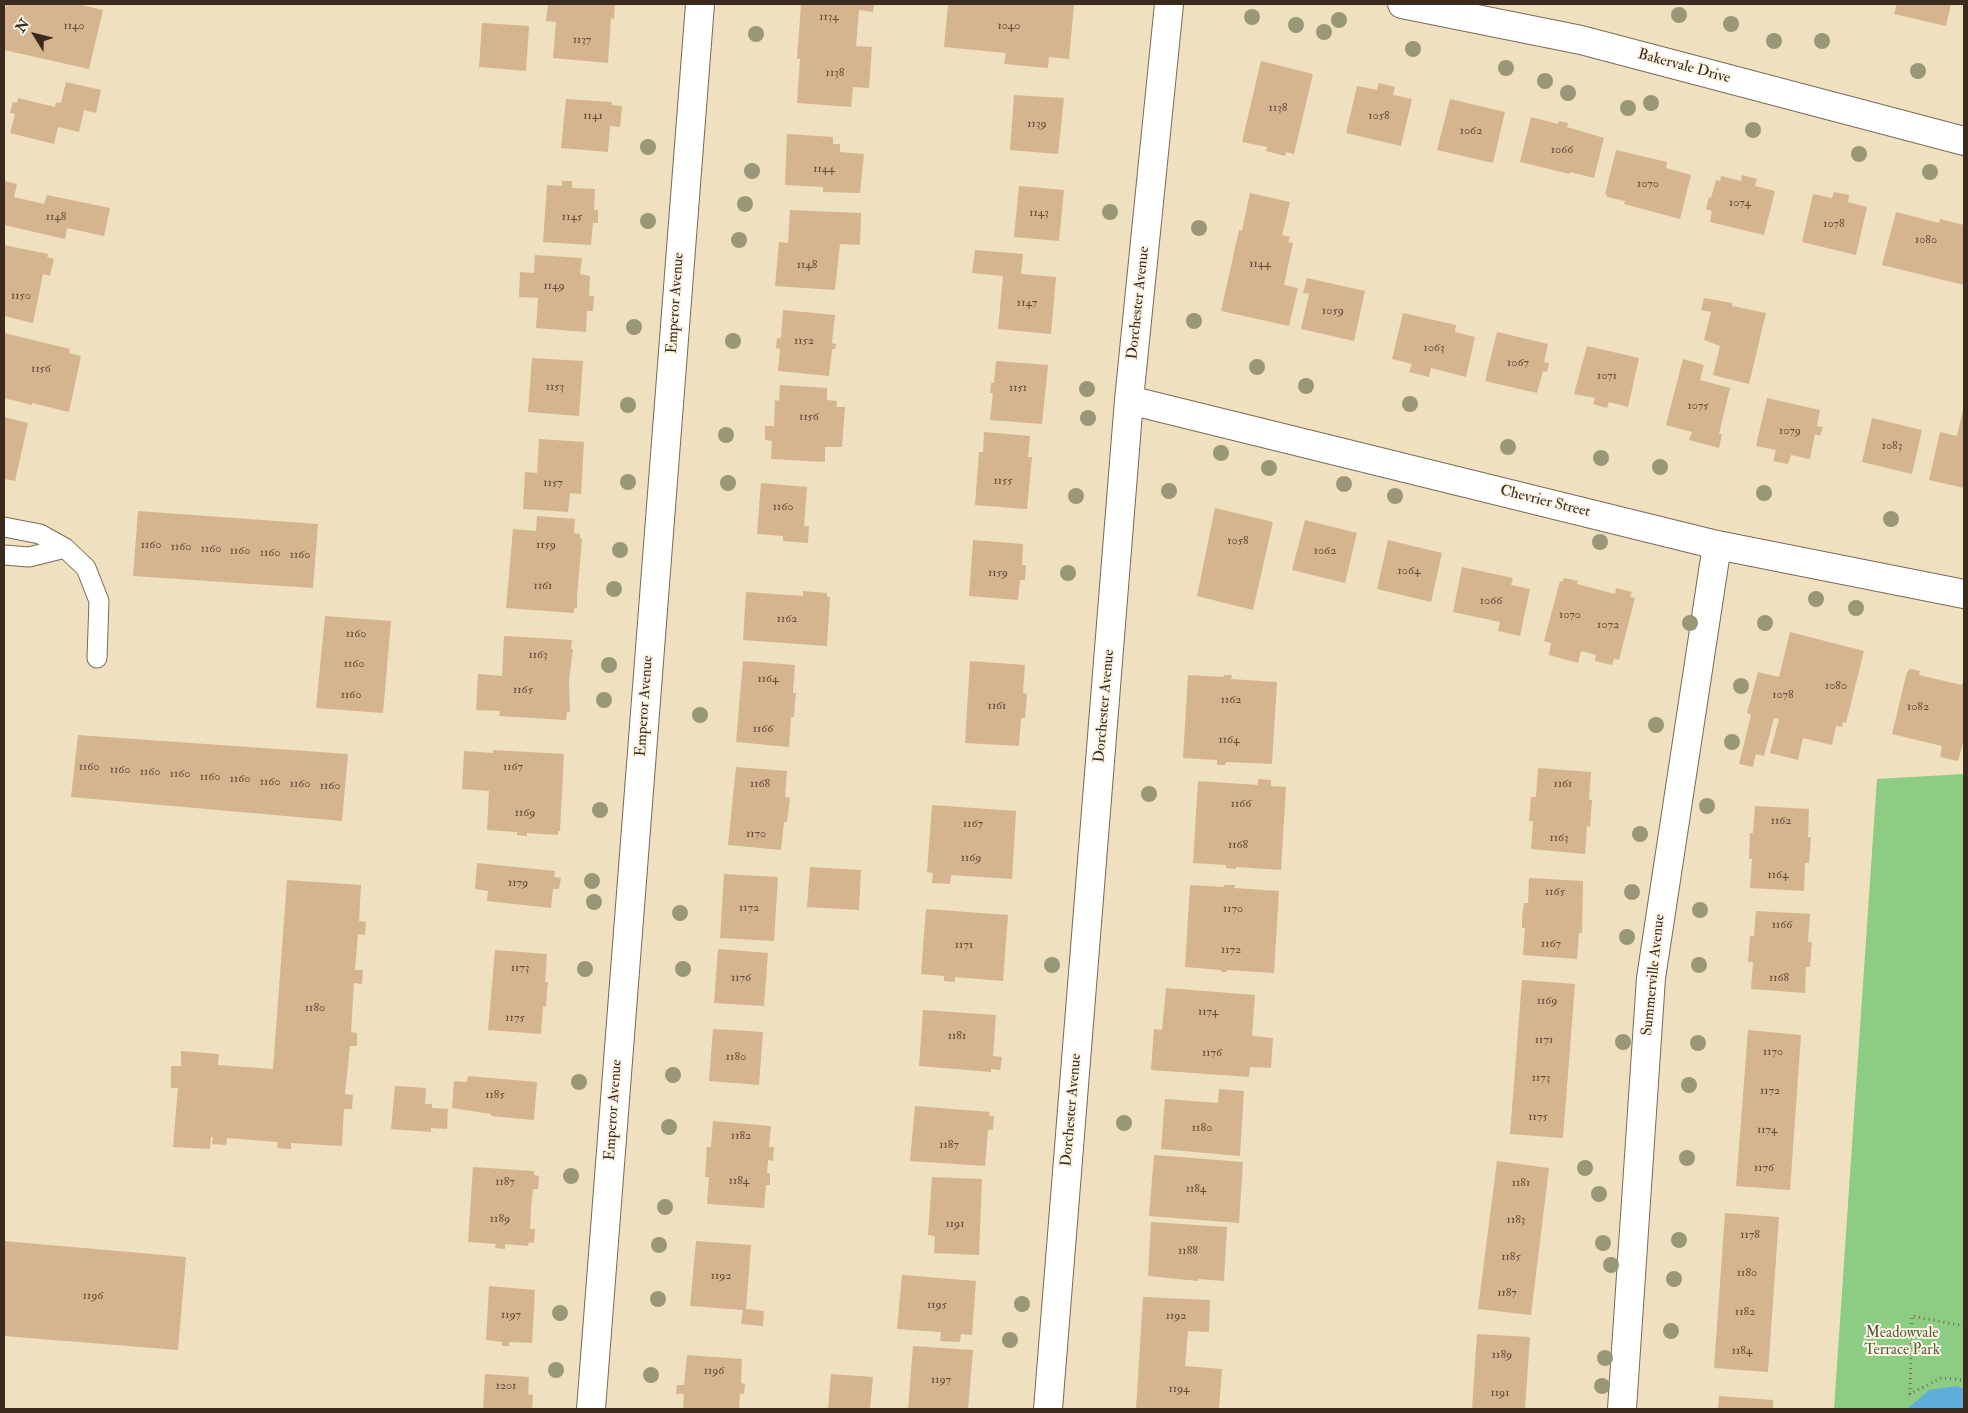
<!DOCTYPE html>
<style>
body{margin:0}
#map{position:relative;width:1968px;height:1413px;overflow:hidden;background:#efe0bf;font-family:"IM FELL Double Pica",serif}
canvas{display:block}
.frame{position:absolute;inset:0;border:5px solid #3b2a1e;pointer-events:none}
.north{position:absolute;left:10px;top:10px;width:50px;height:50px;-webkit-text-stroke:4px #fcf5e5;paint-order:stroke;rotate:306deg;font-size:14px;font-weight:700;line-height:20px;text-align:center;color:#3b2a1e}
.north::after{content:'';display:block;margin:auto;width:18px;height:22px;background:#3b2a1e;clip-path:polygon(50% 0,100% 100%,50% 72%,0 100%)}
</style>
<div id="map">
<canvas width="1968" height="1413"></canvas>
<div class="frame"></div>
<div class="north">N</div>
</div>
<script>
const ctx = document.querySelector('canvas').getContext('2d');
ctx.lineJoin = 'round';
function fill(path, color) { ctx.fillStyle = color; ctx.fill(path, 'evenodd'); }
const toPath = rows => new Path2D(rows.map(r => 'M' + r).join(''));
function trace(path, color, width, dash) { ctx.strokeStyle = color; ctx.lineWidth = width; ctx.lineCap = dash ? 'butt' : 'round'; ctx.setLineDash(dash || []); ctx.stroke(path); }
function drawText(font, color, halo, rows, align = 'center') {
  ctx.font = font + ' "IM FELL Double Pica",serif'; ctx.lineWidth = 4; ctx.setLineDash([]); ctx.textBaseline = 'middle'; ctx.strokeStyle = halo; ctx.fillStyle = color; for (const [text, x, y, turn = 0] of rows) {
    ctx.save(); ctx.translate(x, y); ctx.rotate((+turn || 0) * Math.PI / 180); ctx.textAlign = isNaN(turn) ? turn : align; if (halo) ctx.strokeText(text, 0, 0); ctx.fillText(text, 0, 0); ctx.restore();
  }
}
fill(toPath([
 [1964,774,1964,1409,1834,1409,1877,779]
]), '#8ccc83');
fill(toPath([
 [1956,1386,1964,1389,1964,1409,1907,1409,1929,1390]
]), '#5fadd8');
fill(toPath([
 [6,4,77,4,103,10,89,69,4,50,4,15],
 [548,4,615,4,614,19,611,18,608,63,553,58,556,22,546,21],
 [801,4,874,4,873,12,859,10,856,46,872,47,869,88,853,87,851,107,797,103,800,59,797,59],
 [948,4,1074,5,1069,59,1049,57,1048,68,1004,64,1006,53,944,47],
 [1897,4,1951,4,1946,26,1894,14],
 [482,23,529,26,526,71,479,67],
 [1261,61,1313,74,1294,154,1286,152,1285,156,1266,151,1267,147,1242,142],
 [66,82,101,90,96,113,84,110,79,132,58,127,54,144,10,133,15,114,10,113,13,102,17,103,18,98,55,107,56,102,61,103],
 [1379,83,1395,87,1393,95,1412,99,1401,146,1346,133,1357,86,1377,90],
 [1014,95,1064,98,1058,154,1010,150],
 [566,99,612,102,611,105,622,106,620,127,610,126,608,152,561,148],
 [1450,99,1505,112,1493,163,1437,150],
 [1531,117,1558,124,1559,121,1568,123,1567,127,1604,138,1594,178,1570,172,1570,174,1520,162],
 [787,134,833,137,833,144,840,144,840,152,864,154,860,193,823,192,823,187,785,185],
 [1616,150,1667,162,1666,168,1691,175,1680,219,1624,204,1625,201,1607,197,1607,195,1605,194],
 [1742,175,1757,179,1755,186,1775,191,1764,235,1710,222,1712,211,1706,209,1709,197,1711,198,1716,180,1720,181,1721,176,1741,181],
 [4,181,17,184,14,197,44,204,47,195,110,208,104,236,67,228,65,239,4,225],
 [562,181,572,181,572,188,595,189,594,210,598,210,598,223,593,223,591,245,543,242,547,185,562,186],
 [1019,186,1064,190,1059,241,1014,237],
 [1834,192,1849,195,1848,202,1867,207,1856,255,1802,242,1813,194,1832,198],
 [1250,193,1290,202,1282,235,1290,237,1288,242,1293,243,1284,285,1298,288,1289,326,1221,311,1239,230,1242,231],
 [790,210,861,213,860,245,840,244,835,290,775,286,779,242,788,243],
 [1896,212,1939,223,1940,219,1964,225,1964,285,1882,265],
 [4,245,48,254,47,257,54,259,50,276,43,274,33,323,4,316],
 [975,250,1023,254,1021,274,1056,277,1051,334,998,329,1003,276,972,273],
 [535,255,582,258,580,274,590,276,589,296,594,296,593,311,587,311,586,332,536,328,538,298,519,297,520,272,534,273],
 [1307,278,1365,291,1354,341,1301,329,1309,294,1303,293],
 [1704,298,1732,303,1732,306,1766,313,1749,384,1713,375,1720,346,1704,340,1711,312,1701,310],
 [783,310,835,315,832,343,836,344,835,349,832,349,829,376,778,371,780,349,776,348,777,338,781,338],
 [1403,313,1456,325,1455,332,1475,337,1466,377,1431,368,1429,377,1409,372,1412,364,1392,359],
 [1497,332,1548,344,1544,362,1549,363,1547,372,1543,371,1537,393,1485,381],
 [4,333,70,349,69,353,81,356,69,412,32,403,32,405,4,398],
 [1587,346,1639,358,1628,407,1609,402,1607,408,1593,404,1595,398,1574,394],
 [532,358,583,361,579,416,528,412],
 [1683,359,1704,365,1700,380,1730,388,1719,434,1722,434,1719,448,1689,440,1692,432,1666,425],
 [996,361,1048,365,1042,424,990,420,993,393,990,393,991,383,994,383],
 [780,385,827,388,827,400,837,401,836,407,845,407,842,447,825,447,825,462,771,459,772,441,765,440,765,426,774,426,775,400,779,401],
 [1767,398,1820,410,1817,426,1823,427,1820,436,1815,434,1810,459,1791,455,1788,464,1773,461,1776,450,1756,446],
 [1963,410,1964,410,1964,488,1929,480,1940,432,1957,436],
 [4,417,28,423,15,481,4,479],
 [1872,418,1922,430,1912,474,1862,462],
 [984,432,1030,436,1028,457,1032,457,1027,509,975,505,979,452,983,452],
 [539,439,584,442,581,494,570,493,568,512,523,509,525,472,537,473],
 [761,483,807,487,804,526,809,526,808,543,783,541,783,536,757,534],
 [1215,508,1273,522,1253,610,1197,596],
 [138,511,318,524,313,588,133,576],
 [537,516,575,519,574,533,580,534,580,538,582,539,577,596,577,608,574,608,574,613,506,608,513,529,536,531],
 [1305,520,1357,533,1345,583,1292,570],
 [973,540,1023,544,1022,565,1026,565,1025,580,1020,580,1018,600,969,596],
 [1388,540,1442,553,1431,602,1377,589],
 [1462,567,1513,578,1511,585,1530,589,1520,636,1498,631,1500,622,1453,612],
 [1564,578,1578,581,1577,584,1615,594,1616,588,1632,592,1630,597,1635,598,1619,660,1614,659,1612,665,1595,661,1596,655,1581,651,1578,663,1549,655,1551,643,1544,641,1560,581,1562,582],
 [803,591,827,593,827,597,830,597,827,646,743,640,746,592,803,596],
 [325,616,391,621,383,713,316,708],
 [1790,632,1864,651,1846,723,1843,722,1842,727,1836,726,1832,745,1803,738,1798,760,1770,753,1779,719,1774,718,1764,756,1756,754,1753,767,1739,764,1751,715,1747,713,1758,672,1779,677],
 [504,636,572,640,571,649,573,649,569,680,570,712,567,712,566,720,499,716,500,711,476,710,478,674,502,676],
 [743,661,795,665,793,693,796,693,795,702,794,717,791,717,789,747,736,742],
 [970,661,1025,665,1023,693,1027,694,1025,718,1021,718,1019,746,965,743],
 [1910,669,1920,671,1919,675,1962,685,1964,679,1964,739,1958,761,1940,757,1942,746,1892,734,1907,672],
 [1188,675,1224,677,1224,675,1232,675,1231,679,1277,682,1272,764,1226,762,1225,765,1217,765,1217,760,1183,758],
 [78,735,348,754,342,821,71,797],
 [493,750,564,754,560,831,558,831,558,835,527,833,527,836,517,835,517,832,487,830,489,791,462,789,464,751,493,753],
 [736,767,787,771,785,797,790,798,787,822,784,822,781,850,728,845],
 [1538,768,1591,772,1589,800,1592,800,1590,827,1587,826,1585,854,1531,849,1533,821,1529,821,1531,797,1536,797],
 [1258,779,1271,780,1271,786,1286,787,1281,870,1236,867,1236,869,1226,868,1226,865,1193,863,1198,781,1258,785],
 [932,805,1016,811,1012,879,951,875,950,884,932,883,933,873,927,872],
 [1755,806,1809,809,1808,837,1811,837,1809,863,1805,863,1804,891,1750,888,1752,859,1749,859,1750,833,1753,833],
 [477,863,555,871,554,877,561,878,559,889,553,889,551,908,487,901,488,891,475,889],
 [810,867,861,870,859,910,807,907],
 [724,874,778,877,774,941,720,938],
 [1529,878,1583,881,1582,933,1579,933,1577,959,1523,955,1525,928,1522,928,1522,916,1524,903,1528,903],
 [287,880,361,885,359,921,366,922,365,935,358,934,355,970,363,970,362,984,354,983,351,1032,357,1033,357,1046,350,1046,345,1094,353,1095,352,1109,344,1109,342,1146,291,1143,291,1149,277,1148,278,1142,227,1138,226,1145,212,1144,213,1137,211,1137,210,1149,173,1147,178,1088,171,1088,171,1066,181,1066,181,1051,219,1054,218,1065,273,1069],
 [1190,885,1224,887,1224,885,1235,885,1234,888,1279,891,1274,973,1227,970,1227,972,1221,972,1221,970,1185,967],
 [926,909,1008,915,1003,981,955,977,955,982,944,981,944,976,921,974],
 [1756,911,1810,914,1808,942,1812,942,1810,967,1806,967,1805,993,1751,989,1753,962,1748,962,1750,936,1754,936],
 [718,949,768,953,764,1006,714,1003],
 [495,950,547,954,545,982,548,982,547,992,546,1007,543,1006,541,1034,488,1030],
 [1522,980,1575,984,1563,1138,1510,1134],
 [1166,988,1255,995,1252,1036,1273,1038,1271,1068,1250,1067,1249,1077,1151,1070,1154,1029,1162,1030],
 [923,1010,996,1015,993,1056,1002,1057,1000,1070,991,1069,991,1072,919,1066],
 [713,1029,763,1032,759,1085,709,1081],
 [1748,1030,1801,1035,1790,1190,1736,1186],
 [468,1076,537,1082,534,1120,491,1116,491,1114,452,1108,454,1081,467,1082],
 [395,1086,426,1088,425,1104,432,1104,432,1108,448,1109,447,1129,431,1128,431,1132,391,1129],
 [1219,1089,1244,1091,1240,1156,1161,1149,1165,1099,1218,1103],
 [915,1106,990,1112,989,1116,994,1116,993,1130,988,1130,985,1166,910,1161],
 [713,1121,771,1126,769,1147,774,1147,773,1161,768,1160,767,1173,770,1173,770,1185,766,1185,764,1208,707,1204,709,1177,705,1177,707,1147,711,1147],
 [1154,1155,1243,1162,1239,1223,1149,1216],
 [1497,1161,1549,1168,1531,1315,1478,1309],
 [473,1167,534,1171,534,1175,539,1176,538,1189,533,1189,531,1209,530,1229,535,1229,534,1243,529,1242,528,1246,505,1244,505,1249,495,1248,496,1244,468,1242],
 [932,1177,982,1179,979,1255,934,1253,935,1236,928,1235],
 [1725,1213,1779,1217,1768,1372,1714,1368],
 [1151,1222,1227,1227,1224,1281,1198,1279,1198,1281,1148,1276],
 [4,1241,186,1257,178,1350,4,1336],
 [696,1241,751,1245,746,1309,764,1311,763,1326,741,1324,743,1310,690,1306],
 [902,1275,976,1281,972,1335,961,1334,960,1342,940,1341,941,1332,897,1329],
 [489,1286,535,1290,532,1343,509,1342,509,1346,502,1346,502,1342,486,1340],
 [1143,1297,1210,1300,1209,1332,1188,1331,1185,1366,1222,1369,1219,1409,1136,1409],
 [1477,1334,1530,1337,1525,1409,1472,1409],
 [913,1346,973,1350,968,1409,908,1409],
 [687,1355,742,1359,741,1383,745,1384,744,1394,740,1394,739,1409,683,1409,684,1394,676,1394,677,1385,684,1385],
 [485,1374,529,1377,528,1394,533,1395,532,1409,483,1409],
 [831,1374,873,1377,870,1409,828,1409],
 [1719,1396,1773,1400,1773,1409,1718,1409]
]), '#d5b58f');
const service = toPath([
 [4,527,40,534,65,548,86,568,99,601,97,658],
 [4,555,29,557,65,548]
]);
const minor = toPath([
 [1402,4,1581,40,1964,141],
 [1129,400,1717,545,1964,594],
 [591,1409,700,4],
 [1048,1409,1129,400,1169,4],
 [1622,1409,1651,978,1717,545]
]);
trace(service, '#7a6a56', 21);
trace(minor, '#7a6a56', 30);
trace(toPath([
 [1964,1326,1912,1316,1910,1394,1941,1378,1964,1380]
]), '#7a6a56', 3, [1, 4]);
trace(service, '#fff', 19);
trace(minor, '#fff', 28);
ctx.fillStyle = '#999777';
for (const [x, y] of [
 [1679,15],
 [1252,17],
 [1339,20],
 [1731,24],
 [1296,25],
 [1324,32],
 [756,34],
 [1774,41],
 [1822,41],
 [1413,49],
 [1506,68],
 [1918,71],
 [1545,81],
 [1568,93],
 [1651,103],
 [1628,108],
 [1753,130],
 [648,147],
 [1859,154],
 [752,171],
 [1930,172],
 [745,204],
 [1110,212],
 [648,221],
 [1199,228],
 [739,240],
 [1194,321],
 [634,327],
 [733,341],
 [1257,367],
 [1306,386],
 [1087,389],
 [1410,404],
 [628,405],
 [1088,418],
 [726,435],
 [1508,447],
 [1221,453],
 [1601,458],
 [1660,467],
 [1269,468],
 [628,482],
 [728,483],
 [1344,484],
 [1169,491],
 [1764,493],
 [1076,496],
 [1395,496],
 [1891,519],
 [1600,542],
 [620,550],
 [1068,573],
 [614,589],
 [1816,599],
 [1856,608],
 [1690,623],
 [1765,623],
 [609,665],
 [1741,686],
 [604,700],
 [700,715],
 [1656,725],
 [1732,742],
 [1149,794],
 [1707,806],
 [600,810],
 [1640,834],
 [592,881],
 [1632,892],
 [594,902],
 [1700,910],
 [680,913],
 [1627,937],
 [1052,965],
 [1699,965],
 [585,969],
 [683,969],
 [1623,1042],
 [1698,1043],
 [673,1075],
 [579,1082],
 [1689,1085],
 [1124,1123],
 [669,1127],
 [1687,1158],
 [1585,1168],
 [571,1176],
 [1599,1194],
 [665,1207],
 [1679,1240],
 [1603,1243],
 [659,1245],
 [1611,1265],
 [1674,1279],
 [658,1299],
 [1022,1304],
 [560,1313],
 [1671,1331],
 [1010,1340],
 [1605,1358],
 [556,1370],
 [651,1375],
 [1602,1386]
]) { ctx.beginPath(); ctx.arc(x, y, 8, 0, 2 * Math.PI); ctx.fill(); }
drawText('12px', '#624d3a', null, [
 ["1134",829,17],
 ["1140",74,26],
 ["1040",1009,26],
 ["1137",582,40],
 ["1138",835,73],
 ["1138",1278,108],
 ["1141",593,116],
 ["1058",1379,116],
 ["1139",1037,124],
 ["1062",1471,131],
 ["1066",1562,150],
 ["1144",824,169],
 ["1070",1648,184],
 ["1074",1740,203],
 ["1143",1039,213],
 ["1148",56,217],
 ["1145",572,217],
 ["1078",1834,224],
 ["1080",1926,240],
 ["1144",1260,264],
 ["1148",807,265],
 ["1149",554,286],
 ["1150",21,296],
 ["1147",1027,303],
 ["1059",1333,311],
 ["1152",804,341],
 ["1063",1434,348],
 ["1067",1518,363],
 ["1156",41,369],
 ["1071",1607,376],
 ["1153",555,387],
 ["1151",1018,388],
 ["1075",1698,406],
 ["1156",809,417],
 ["1079",1790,431],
 ["1083",1892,446],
 ["1155",1003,481],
 ["1157",553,483],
 ["1160",783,507],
 ["1058",1238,541],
 ["1160",151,545],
 ["1159",546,545],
 ["1160",181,547],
 ["1160",211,549],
 ["1160",240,551],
 ["1062",1325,551],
 ["1160",270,553],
 ["1160",300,555],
 ["1064",1409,571],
 ["1159",998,573],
 ["1161",543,586],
 ["1066",1491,601],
 ["1070",1570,615],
 ["1162",787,619],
 ["1072",1608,625],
 ["1160",356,634],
 ["1163",538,655],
 ["1160",354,664],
 ["1164",768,679],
 ["1080",1836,686],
 ["1165",523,690],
 ["1160",351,695],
 ["1078",1783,695],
 ["1162",1231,700],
 ["1161",997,706],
 ["1082",1918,707],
 ["1166",763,729],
 ["1164",1229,740],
 ["1160",89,767],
 ["1167",513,767],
 ["1160",120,770],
 ["1160",150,772],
 ["1160",180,774],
 ["1160",210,777],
 ["1160",240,779],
 ["1160",270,782],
 ["1160",300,784],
 ["1168",760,784],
 ["1161",1563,784],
 ["1160",330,786],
 ["1166",1241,804],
 ["1169",525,813],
 ["1162",1781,821],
 ["1167",973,824],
 ["1170",756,834],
 ["1163",1559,838],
 ["1168",1238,845],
 ["1169",971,858],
 ["1164",1778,875],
 ["1179",518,883],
 ["1165",1555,892],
 ["1172",749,908],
 ["1170",1233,909],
 ["1166",1782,925],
 ["1167",1551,944],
 ["1171",964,945],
 ["1172",1231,950],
 ["1173",520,968],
 ["1176",741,978],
 ["1168",1779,978],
 ["1169",1547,1001],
 ["1180",315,1008],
 ["1174",1208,1012],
 ["1175",515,1018],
 ["1181",957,1036],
 ["1171",1544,1040],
 ["1170",1773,1052],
 ["1176",1212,1053],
 ["1180",736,1057],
 ["1173",1541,1078],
 ["1172",1770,1091],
 ["1185",495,1095],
 ["1175",1538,1117],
 ["1180",1202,1128],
 ["1174",1767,1130],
 ["1182",741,1136],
 ["1187",949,1145],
 ["1176",1764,1168],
 ["1184",739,1181],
 ["1187",505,1182],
 ["1181",1521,1183],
 ["1184",1196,1189],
 ["1189",500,1219],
 ["1183",1516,1220],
 ["1191",955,1224],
 ["1178",1750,1235],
 ["1188",1188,1251],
 ["1185",1511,1257],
 ["1180",1747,1273],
 ["1192",721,1276],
 ["1187",1507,1293],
 ["1196",93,1296],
 ["1195",937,1305],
 ["1182",1745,1312],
 ["1197",511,1315],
 ["1192",1176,1316],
 ["1184",1742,1351],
 ["1189",1502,1355],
 ["1196",714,1371],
 ["1197",941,1380],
 ["1201",506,1386],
 ["1194",1179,1389],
 ["1191",1500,1393]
]);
drawText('15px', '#3b2a1e', '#fcf5e5', [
 ["Bakervale Drive",1684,67,15],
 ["Emperor Avenue",676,303,-86],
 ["Dorchester Avenue",1139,303,-84],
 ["Chevrier Street",1545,502,14],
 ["Emperor Avenue",645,706,-86],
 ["Dorchester Avenue",1105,706,-85],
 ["Summerville Avenue",1654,975,-84],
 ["Emperor Avenue",614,1110,-86],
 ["Dorchester Avenue",1072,1110,-85]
]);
drawText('15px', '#535b3c', '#fcf5e5', [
 ["Meadowvale",1902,1334],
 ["Terrace Park",1902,1351]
]);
</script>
